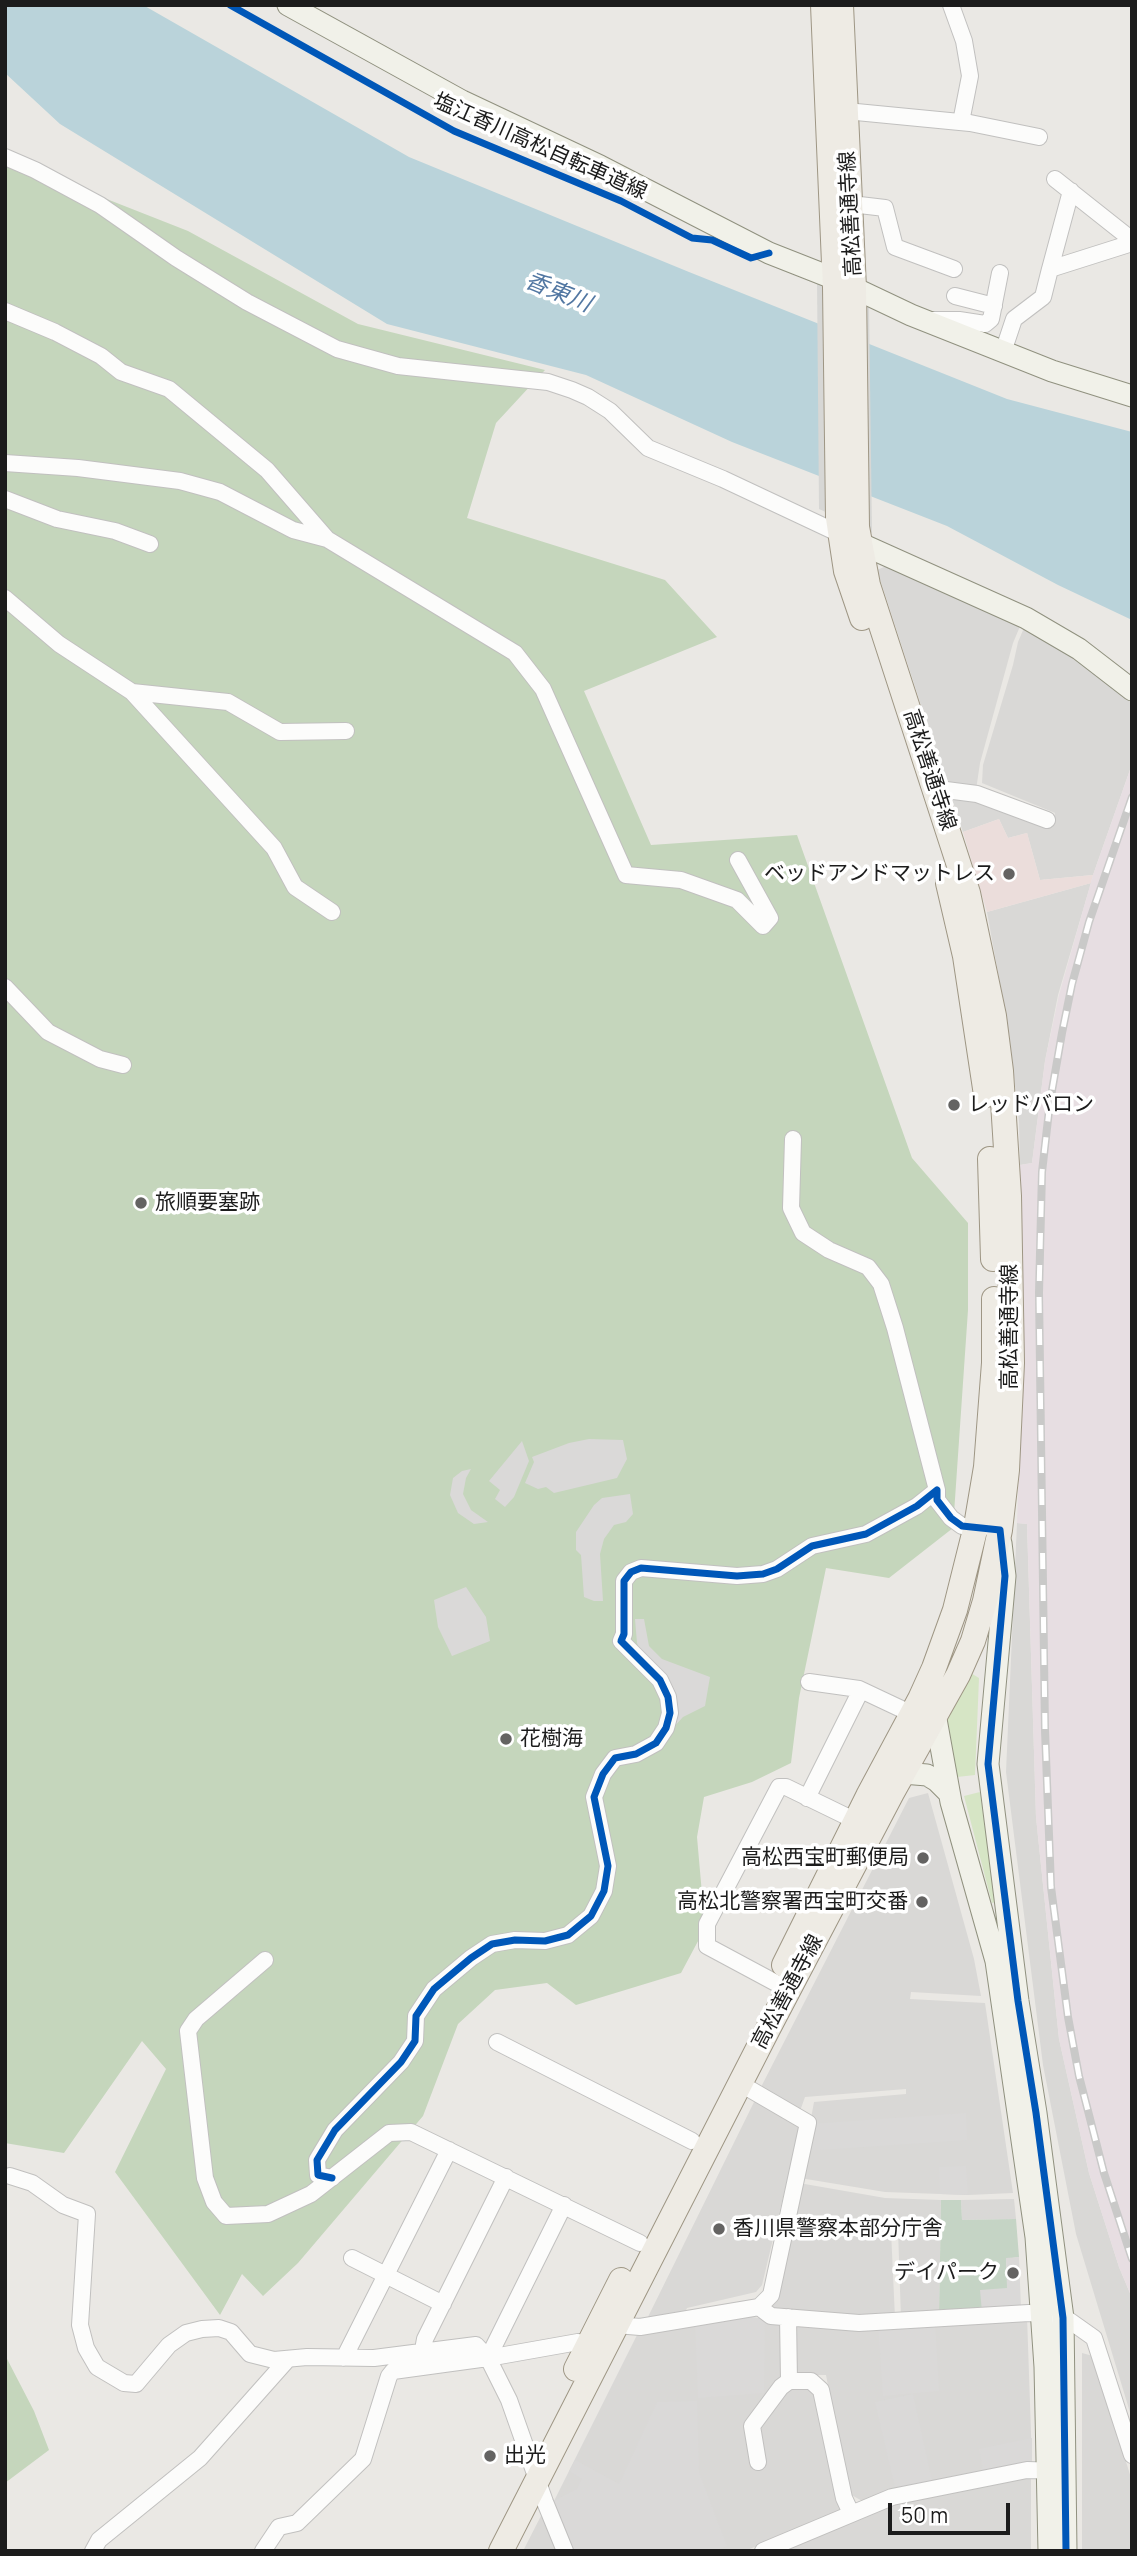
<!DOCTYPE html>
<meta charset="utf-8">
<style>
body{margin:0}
#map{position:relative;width:1137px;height:2556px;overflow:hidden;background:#eae8e4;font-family:Manrope,sans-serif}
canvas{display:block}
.frame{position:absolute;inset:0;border:7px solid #1c1c1c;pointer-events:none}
.scale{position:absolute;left:888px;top:2503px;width:122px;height:32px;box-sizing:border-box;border:4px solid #1c1c1c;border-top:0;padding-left:9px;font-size:21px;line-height:24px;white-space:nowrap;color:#1c1c1c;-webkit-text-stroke:5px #fff;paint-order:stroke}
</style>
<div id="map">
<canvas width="1137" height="2556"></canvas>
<div class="frame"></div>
<div class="scale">50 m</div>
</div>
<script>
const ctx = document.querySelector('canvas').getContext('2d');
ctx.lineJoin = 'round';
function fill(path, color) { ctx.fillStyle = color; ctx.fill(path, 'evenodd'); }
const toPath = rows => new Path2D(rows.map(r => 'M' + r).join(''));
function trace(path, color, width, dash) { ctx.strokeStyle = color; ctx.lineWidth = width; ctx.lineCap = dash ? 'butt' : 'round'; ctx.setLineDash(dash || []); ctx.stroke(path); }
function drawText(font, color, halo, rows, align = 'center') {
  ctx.font = font + ' Manrope,"Noto Sans JP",sans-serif'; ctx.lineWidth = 7; ctx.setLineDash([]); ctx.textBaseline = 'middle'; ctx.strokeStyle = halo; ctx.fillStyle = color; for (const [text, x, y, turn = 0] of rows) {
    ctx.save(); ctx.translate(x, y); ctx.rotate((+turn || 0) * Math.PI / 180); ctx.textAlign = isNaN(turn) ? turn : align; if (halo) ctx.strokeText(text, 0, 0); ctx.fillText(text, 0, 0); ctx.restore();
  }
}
fill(toPath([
 [898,561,1021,624,1013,643,980,763,976,790,948,788,877,570],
 [1024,628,1062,648,1132,701,1132,764,1093,875,1040,880,1027,833,1008,838,999,819,963,832,950,794,1052,824,1055,813,982,783,983,765,1013,665,1018,642],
 [1091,883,1058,995,1045,1061,1032,1163,1020,1165,1019,1122,1010,1039,987,912],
 [1017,1523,1027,1524,1036,1817,1059,2039,1089,2173,1119,2267,1132,2298,1132,2419,1076,2234,1043,2065,1006,1772],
 [928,1793,974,1959,981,1996,911,1992,910,1999,985,2003,1013,2193,968,2195,885,2192,800,2178,814,2102,906,2094,906,2089,805,2097,800,2111,760,2089,909,1798],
 [756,2098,801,2122,762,2285,756,2292,687,2308,684,2315,645,2323],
 [799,2183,885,2198,941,2200,939,2315,901,2318,898,2230,891,2231,895,2318,771,2311,768,2305],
 [1014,2199,1016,2219,962,2220,961,2200],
 [742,2316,784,2321,785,2393,798,2387,808,2390,817,2397,833,2487,840,2511,745,2551,574,2551,554,2501,639,2331],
 [1027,2316,1032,2462,895,2488,864,2502,848,2493,826,2375,792,2375,792,2322],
 [1082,2353,1093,2356,1132,2481,1132,2551,1082,2551],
 [1031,2475,1031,2551,776,2551,892,2501],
 [544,2510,561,2551,523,2551]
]), '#d9d8d6');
fill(toPath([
 [999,819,1008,838,1027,833,1040,880,1093,875,1091,883,987,912,963,832]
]), '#ebdddb');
fill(toPath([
 [1132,764,1132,2298,1119,2267,1089,2173,1059,2039,1036,1817,1027,1524,1017,1523,1023,1350,1020,1165,1032,1163,1045,1061,1059,995,1093,875]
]), '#e7dee2');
fill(toPath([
 [969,1672,979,1678,975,1775,957,1777,945,1721],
 [980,1792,996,1902,992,1903,964,1796]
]), '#d6e5c5');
fill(toPath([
 [5,159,188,231,358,324,545,370,496,423,467,518,665,580,717,637,584,691,651,845,797,835,912,1158,968,1223,968,1310,953,1528,889,1578,826,1568,799,1698,791,1763,752,1782,704,1797,697,1837,705,1928,681,1973,576,2005,547,1983,495,1990,458,2024,423,2116,298,2263,263,2296,242,2274,220,2315,115,2172,166,2069,142,2041,64,2153,5,2143],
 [5,2355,34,2411,49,2450,5,2483]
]), '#c5d6bc');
fill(toPath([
 [941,2200,961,2200,962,2220,1016,2219,1019,2257,1006,2259,1008,2288,982,2312,939,2315]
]), '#c5d4c5');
fill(toPath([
 [589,1439,623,1440,627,1459,617,1478,554,1493,546,1487,538,1489,525,1483,534,1462,532,1457,569,1443],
 [522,1441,529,1461,514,1497,505,1507,495,1499,500,1490,489,1481],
 [471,1469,466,1478,463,1494,471,1510,488,1522,474,1524,458,1513,450,1495,453,1478,462,1471],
 [630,1494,633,1514,626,1522,614,1525,604,1539,600,1554,603,1601,594,1601,584,1597,581,1555,576,1550,576,1532,594,1505,602,1498],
 [466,1587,486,1617,490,1641,452,1656,438,1627,434,1600],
 [635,1619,644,1619,649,1646,662,1659,710,1677,705,1706,683,1717,672,1729,637,1643],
 [966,2113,967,2140,805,2151,810,2124],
 [966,2166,968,2195,940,2194,939,2167],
 [1019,2257,1021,2309,982,2312,980,2290,1007,2288,1006,2258],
 [742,2316,765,2319,764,2393,698,2398,695,2323],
 [935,2321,939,2391,883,2396,878,2325],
 [913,2394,932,2481,895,2488,875,2402],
 [697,2401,699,2472,727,2546,714,2551,574,2551,554,2501,577,2489,582,2479,569,2471,575,2460,619,2484,657,2402],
 [1032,2438,1032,2462,983,2471,979,2449]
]), '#dad9d8');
fill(toPath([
 [5,5,143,5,409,157,689,272,1007,399,1132,432,1132,620,1058,585,947,526,732,442,586,375,387,324,60,124,5,73]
]), '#bad3da');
fill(toPath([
 [817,279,869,303,872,533,819,509]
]), '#d7d7d5');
const street = toPath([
 [951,5,964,41,970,76,961,122],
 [846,111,970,123,1039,137],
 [5,157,35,170,100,205,176,258,247,302,337,349,398,366,548,382,572,390,588,397,610,411,648,448,723,479,840,534],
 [1055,179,1132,240],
 [851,204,885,208,895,247,954,269],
 [1050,269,1071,191],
 [955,296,994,306],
 [5,311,55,332,101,356,121,372,169,389,267,470,327,539,515,653,543,689,626,875,681,880,737,900,763,926,770,918,738,860],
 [933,320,959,320,985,324,991,319,1000,273],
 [1003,352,1014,319,1043,297,1050,269,1132,243],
 [5,463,78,468,180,481,220,492,293,530,327,539],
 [5,499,57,519,115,531,150,544],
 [5,598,59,644,132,692,274,848,295,887,332,912],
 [132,692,228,702,280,732,346,731],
 [938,795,946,790,977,794,1047,820],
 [5,987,48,1032,100,1059,123,1065],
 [793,1139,791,1208,803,1233,829,1250,868,1267,881,1284,895,1328,937,1490],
 [809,1682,859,1689,912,1714],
 [807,1798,861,1690],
 [265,1960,196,2019,188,2031,205,2178,214,2202,226,2216,268,2214,311,2194,389,2133,411,2132,640,2243],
 [789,1990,707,1946,707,1924,779,1787,786,1787,856,1821],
 [497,2042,692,2141],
 [741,2084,808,2123,771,2295,759,2307],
 [10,2176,32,2183,63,2205,87,2214,80,2325,86,2348,97,2367,124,2383,136,2384,169,2345,186,2333,202,2329,219,2328,231,2332,250,2354,274,2360,307,2357,374,2358,476,2345,488,2358,509,2400,545,2502,565,2551],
 [332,2178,318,2175,317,2160,335,2130,401,2062,415,2041,416,2016,434,1989,471,1958,492,1944,515,1940,545,1941,568,1935,591,1916,604,1891,608,1866,594,1797,603,1774,615,1758,636,1754,656,1743,666,1728,670,1713,668,1697,660,1680,621,1641,624,1634,624,1581,631,1572,641,1568,737,1576,763,1574,777,1569,812,1546,866,1534,917,1506,937,1490,937,1500,951,1518,962,1526,984,1527],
 [352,2258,443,2304],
 [788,2317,789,2381],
 [617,2325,640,2327,759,2307,771,2316,859,2323,1029,2313,1051,2315,1070,2321,1094,2338,1132,2455],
 [423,2350,425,2339,506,2177],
 [344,2358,449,2150],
 [488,2358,564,2205],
 [758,2462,752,2426,781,2387,789,2381,811,2381,821,2390,844,2498,851,2513],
 [93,2551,99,2540,200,2458,288,2359],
 [263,2551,279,2527,297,2523,363,2459,389,2376,393,2371,488,2358,578,2342,587,2347],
 [763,2551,892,2497,1027,2470,1059,2471]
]);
const secondary = toPath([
 [288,5,462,101,600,166,769,253,835,279],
 [854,288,911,315,1052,371,1132,396],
 [848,538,1026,618,1079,649,1132,690],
 [1001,1543,1005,1576,988,1764,1018,2001,1036,2113,1063,2318,1066,2551],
 [934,1708,951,1802,996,1961,1036,2237,1045,2367,1049,2551],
 [903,1773,927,1775,937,1781,949,1793]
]);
const primary = toPath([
 [823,5,835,287,838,518,846,571,862,618],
 [948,883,965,956,986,1095],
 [990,1159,993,1259],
 [784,1965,868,1796,920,1699,934,1668,955,1610,976,1526,986,1467,994,1363,994,1299],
 [576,2369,621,2280],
 [501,2551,768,2029,892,1793,958,1675,973,1641,985,1601,1000,1530,1007,1470,1012,1363,1009,1196,1001,1071,994,1016,968,893,868,585,857,527,854,288,841,5]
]);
trace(street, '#c1c0bf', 18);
trace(secondary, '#90917f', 23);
trace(primary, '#9e9684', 26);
trace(street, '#fcfcfb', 16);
trace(secondary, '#f1f1e9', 21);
trace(primary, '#eeebe4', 24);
const rail = toPath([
 [1132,797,1089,922,1072,984,1062,1033,1050,1102,1042,1172,1039,1293,1045,1730,1051,1887,1068,2017,1079,2076,1104,2173,1132,2259]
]);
trace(rail, '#c9c9c8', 8);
trace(rail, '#fff', 5, [16]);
trace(toPath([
 [230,5,454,131,621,201,692,238,712,240,751,258,769,253],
 [332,2178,318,2175,317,2160,335,2130,401,2062,415,2041,416,2016,434,1989,471,1958,492,1944,515,1940,545,1941,568,1935,591,1916,604,1891,608,1866,594,1797,603,1774,615,1758,636,1754,656,1743,666,1728,670,1713,668,1697,660,1680,621,1641,624,1634,624,1581,631,1572,641,1568,737,1576,763,1574,777,1569,812,1546,866,1534,917,1506,937,1490,937,1500,951,1518,962,1526,1000,1530,1005,1576,988,1764,1018,2001,1036,2113,1063,2318,1066,2551]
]), '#0057b8', 7);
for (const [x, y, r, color] of [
 [1009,874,7,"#646362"],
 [954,1105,7,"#646362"],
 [141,1203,7,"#646362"],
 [506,1739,7,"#646362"],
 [923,1858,7,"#646362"],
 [922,1902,7,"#646362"],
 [719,2229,7,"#646362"],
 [1013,2273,7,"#646362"],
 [490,2456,7,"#646362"]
]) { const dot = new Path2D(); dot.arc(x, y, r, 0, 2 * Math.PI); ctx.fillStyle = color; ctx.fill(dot); trace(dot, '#fff', 2.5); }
drawText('21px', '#1c1c1c', '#fff', [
 ["塩江香川高松自転車道線",540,147,24],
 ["高松善通寺線",851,214,-93],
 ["高松善通寺線",929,770,72],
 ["高松善通寺線",1010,1327,-90],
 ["高松善通寺線",788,1992,-62]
]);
drawText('21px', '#1c1c1c', '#fff', [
 ["ベッドアンドマットレス",995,874,"right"],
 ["レッドバロン",968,1105],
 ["旅順要塞跡",155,1203],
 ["花樹海",520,1739],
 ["高松西宝町郵便局",909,1858,"right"],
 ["高松北警察署西宝町交番",908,1902,"right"],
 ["香川県警察本部分庁舎",733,2229],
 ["デイパーク",999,2273,"right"],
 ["出光",504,2456]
], 'left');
drawText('italic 23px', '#5277a2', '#fff', [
 ["香東川",558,293,22]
]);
</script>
